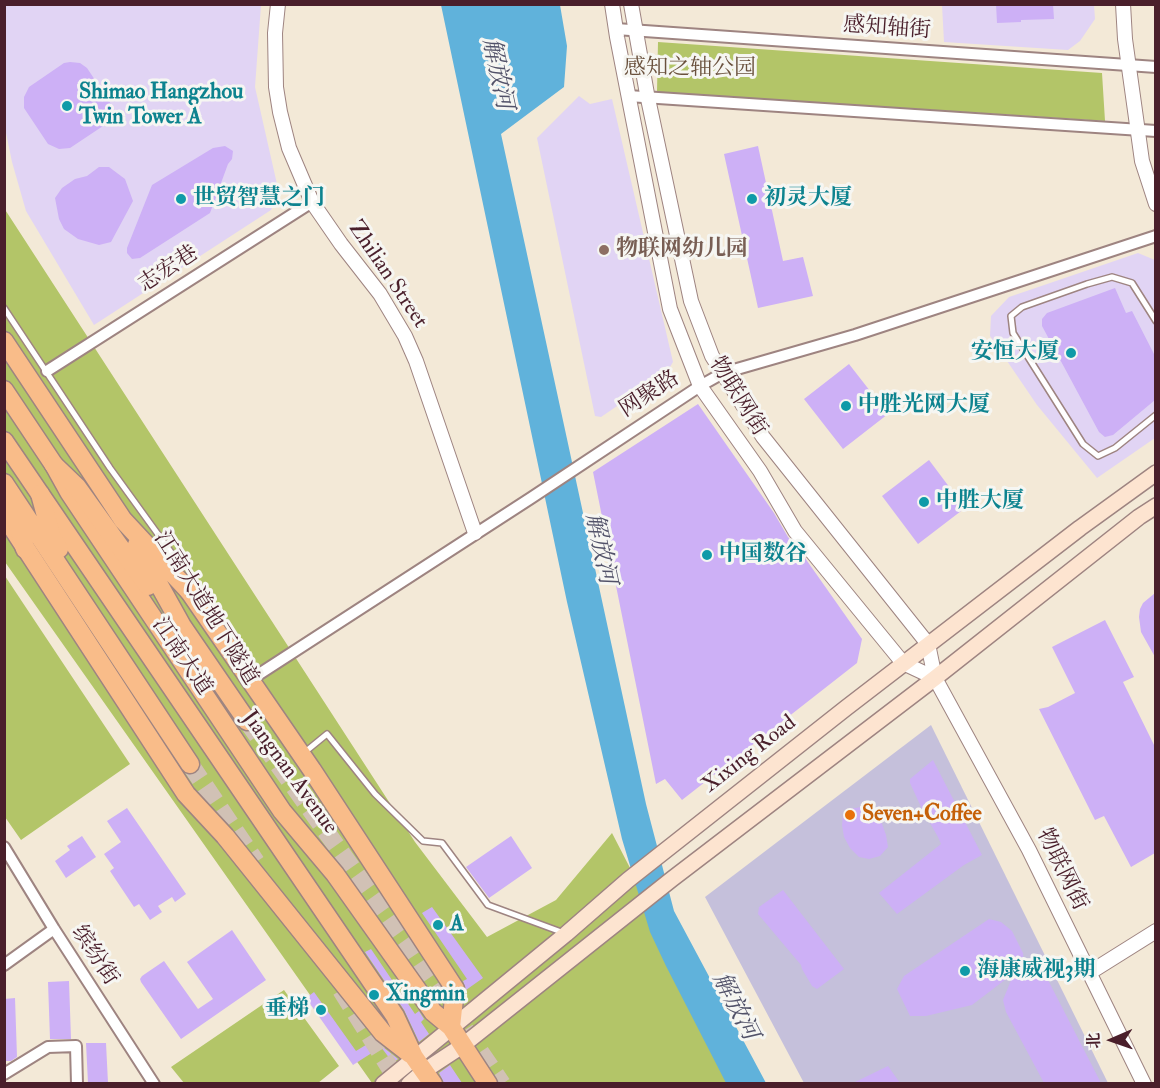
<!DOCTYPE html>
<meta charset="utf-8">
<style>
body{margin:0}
#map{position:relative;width:1160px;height:1088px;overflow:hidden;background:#f3e9d7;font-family:"IM FELL Double Pica","Noto Serif SC",serif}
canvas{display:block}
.frame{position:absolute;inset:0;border:6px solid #4a1f2b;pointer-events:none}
.north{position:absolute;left:1082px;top:1010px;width:60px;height:60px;-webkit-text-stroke:4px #f6f6f2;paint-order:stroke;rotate:268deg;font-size:16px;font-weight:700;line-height:24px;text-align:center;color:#4a1f2b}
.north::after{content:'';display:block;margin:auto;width:21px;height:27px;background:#4a1f2b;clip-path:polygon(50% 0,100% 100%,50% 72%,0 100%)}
</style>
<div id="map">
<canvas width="1160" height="1088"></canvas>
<div class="frame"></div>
<div class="north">北</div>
</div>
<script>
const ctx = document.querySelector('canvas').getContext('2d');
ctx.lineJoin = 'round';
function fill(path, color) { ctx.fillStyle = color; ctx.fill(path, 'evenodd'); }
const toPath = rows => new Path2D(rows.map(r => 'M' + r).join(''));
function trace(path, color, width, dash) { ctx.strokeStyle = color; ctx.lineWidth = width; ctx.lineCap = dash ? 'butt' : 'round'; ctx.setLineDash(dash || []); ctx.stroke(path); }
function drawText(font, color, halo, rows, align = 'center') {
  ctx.font = font + ' "IM FELL Double Pica","Noto Serif SC",serif'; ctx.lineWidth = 6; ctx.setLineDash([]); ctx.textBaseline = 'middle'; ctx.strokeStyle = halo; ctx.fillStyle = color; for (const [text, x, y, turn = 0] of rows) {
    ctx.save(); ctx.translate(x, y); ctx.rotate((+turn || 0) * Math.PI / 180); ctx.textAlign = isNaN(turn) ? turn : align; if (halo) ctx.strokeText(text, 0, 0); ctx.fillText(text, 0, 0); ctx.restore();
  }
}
fill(toPath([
 [4,5,261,5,255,87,279,193,271,210,94,325,26,211,12,162,4,123],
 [942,5,1094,5,1095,19,1080,41,1068,50,944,42],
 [579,96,590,104,612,99,673,362,667,372,601,417,595,416,537,138],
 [1138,253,1155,260,1155,438,1097,478,1037,405,990,336,991,316,1009,297]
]), '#e1d4f4');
fill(toPath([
 [931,725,1108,1083,804,1083,705,897]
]), '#c5c0db');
fill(toPath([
 [658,42,1102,73,1105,121,657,92],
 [4,208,415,842,487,937,556,900,612,833,741,1083,372,1083,5,562],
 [5,576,130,764,21,840,5,817],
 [284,990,339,1066,318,1083,184,1083,171,1067]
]), '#b3c568');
fill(toPath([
 [441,5,560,5,567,46,564,87,501,134,646,804,674,911,766,1083,726,1083,666,966,650,932,622,839,567,602]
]), '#60b2db');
fill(toPath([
 [996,4,1053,4,1054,19,1021,20,1021,22,997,23],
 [70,62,80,63,87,68,111,104,111,115,106,124,70,148,59,149,48,144,24,108,24,97,29,87,64,63],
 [225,146,233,151,232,159,228,164,210,213,140,258,132,259,127,253,127,248,152,185,213,148],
 [758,146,783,261,803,257,813,296,758,308,724,154],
 [99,167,109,167,125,179,133,201,111,242,99,245,78,239,64,229,59,219,55,198,62,188,75,179,87,176],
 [1115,288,1126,313,1132,311,1155,356,1155,400,1113,435,1105,437,1099,432,1042,326,1042,319,1047,313],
 [849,364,888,414,843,449,804,399],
 [698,404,774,513,788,537,805,558,862,639,857,663,682,800,665,779,656,784,593,472],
 [929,460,965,508,918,544,882,496],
 [1155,593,1155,657,1141,632,1139,617,1140,609,1143,603],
 [1105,620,1134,677,1123,682,1155,747,1155,853,1131,867,1104,816,1095,820,1039,709,1048,707,1075,693,1052,647],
 [933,760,982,855,964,865,897,914,879,893,941,844,938,837,922,809,910,783,910,779],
 [861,807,871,812,881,821,886,835,888,847,880,856,869,859,859,857,850,848,844,837,842,825,843,816,850,809],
 [127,808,186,894,175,902,172,897,158,906,162,912,150,920,139,904,134,907,110,871,114,868,104,854,121,842,107,821],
 [82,836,96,857,66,878,55,861,70,850,67,846],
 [511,836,532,868,489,898,466,867],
 [783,890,844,969,817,989,812,986,802,969,801,965,758,914,759,907],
 [432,907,483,978,466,990,463,981,467,979,422,913],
 [989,919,1001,922,1012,931,1023,953,1023,952,1025,979,1039,976,1048,980,1101,1083,1044,1083,1006,1012,1003,1000,1014,973,972,1005,926,1016,910,1016,897,989,904,976],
 [232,930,266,980,181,1039,141,982,140,979,142,976,164,961,198,1009,213,999,187,962],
 [371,949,415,1014,419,1011,424,1019,421,1022,429,1034,419,1042,404,1010,365,952],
 [69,981,71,1039,50,1039,48,982],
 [314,992,356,1051,374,1040,398,1059,393,1063,381,1047,353,1065,306,998],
 [15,998,17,1057,11,1061,4,1061,4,999],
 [86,1043,106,1043,108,1083,88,1083],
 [450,1065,462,1083,444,1083,439,1073],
 [888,1066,900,1083,853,1083]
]), '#cdb0f6');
trace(toPath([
 [247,721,413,953,502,1084],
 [190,764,256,862],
 [341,990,400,1084]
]), '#d1c1b5', 18, [18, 9]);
const service = toPath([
 [4,308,110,468,173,555,179,570],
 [1156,321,1132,283,1112,277,1087,284,1022,307,1011,316,1013,333,1083,444,1098,456,1115,448,1156,415],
 [305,752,327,734,375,794,423,841,442,843,488,905,564,933]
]);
const minor = toPath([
 [616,29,1156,67],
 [628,96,1156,131],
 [47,371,312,202],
 [250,680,531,498,700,386,723,373,855,335,1156,236],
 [4,847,54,929,154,1084],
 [4,965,54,929],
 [4,1074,48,1047,76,1046,77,1084]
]);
const tertiary = toPath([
 [278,4,275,33,276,87,280,112,289,148,312,202,341,244,380,294,405,336,416,361,475,533],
 [612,4,617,37,670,309,700,386,760,471,795,531,903,663,935,678],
 [631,4,647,94,691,301,712,356,763,437,928,644,935,678,1029,850,1144,1084],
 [1123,4,1125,39,1142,161,1156,204],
 [1089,973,1156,931]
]);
const secondary = toPath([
 [383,1084,566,934,628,880,846,708,1080,528,1156,473],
 [409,1084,424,1071,462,1046,672,879,935,678,1139,517,1156,506]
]);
const primary = toPath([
 [4,390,54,465,69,492,282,811,335,874,433,1012,451,1027,488,1084],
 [4,441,395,1016,414,1057,433,1084],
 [4,515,186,794,225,836,383,1033,410,1054],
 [189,591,312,770,455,989,451,1027]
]);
const trunk = toPath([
 [4,341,123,520,189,591],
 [54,465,77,487,148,586],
 [4,483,190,764],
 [40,494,52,538,59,549],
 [12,505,25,549],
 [137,545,182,626,247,721]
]);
trace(service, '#9e8481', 8);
trace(minor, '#9e8481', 14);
trace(tertiary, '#9e8481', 16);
trace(secondary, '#9e8481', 18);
trace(primary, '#9e8481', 21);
trace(trunk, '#9e8481', 21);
trace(service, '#fff', 5);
trace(minor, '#fff', 10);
trace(tertiary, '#fff', 14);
trace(secondary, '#fde4d0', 15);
trace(primary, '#f9bc89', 18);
trace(trunk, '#f9bc89', 18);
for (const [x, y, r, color] of [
 [67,106,6,"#0f9aa8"],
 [181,199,6,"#0f9aa8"],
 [752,199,6,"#0f9aa8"],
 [604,250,6,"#8d6e63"],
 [1071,353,6,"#0f9aa8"],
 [846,406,6,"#0f9aa8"],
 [924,502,6,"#0f9aa8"],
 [707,555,6,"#0f9aa8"],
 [850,815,6,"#e8710a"],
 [438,925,6,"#0f9aa8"],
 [965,971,6,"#0f9aa8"],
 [374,995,6,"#0f9aa8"],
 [321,1010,6,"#0f9aa8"]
]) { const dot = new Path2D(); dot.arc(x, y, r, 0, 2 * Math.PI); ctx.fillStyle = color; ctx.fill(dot); trace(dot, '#f6f6f2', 2); }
drawText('22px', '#4a1f2b', '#f6f6f2', [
 ["感知轴街",887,29,4],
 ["志宏巷",169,270,-33],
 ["Zhilian Street",387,275,56],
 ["网聚路",650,395,-33],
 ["物联网街",737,397,58],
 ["江南大道地下隧道",205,609,58],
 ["江南大道",181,657,56],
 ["Xixing Road",750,755,-38],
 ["Jiangnan Avenue",289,773,54],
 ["物联网街",1061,870,64],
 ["缤纷街",94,956,57]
]);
drawText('22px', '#6a513d', '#f6f6f2', [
 ["感知之轴公园",690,69]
]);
drawText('bold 22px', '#0d838f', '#f6f6f2', [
 ["Shimao Hangzhou",79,93],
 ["Twin Tower A",79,118],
 ["世贸智慧之门",193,199],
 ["初灵大厦",764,199],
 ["安恒大厦",1059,353,"right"],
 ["中胜光网大厦",858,406],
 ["中胜大厦",936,502],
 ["中国数谷",719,555],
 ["A",450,925],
 ["海康威视3期",977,971],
 ["Xingmin",386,995],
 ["垂梯",309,1010,"right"]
], 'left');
drawText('bold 22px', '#785e54', '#f6f6f2', [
 ["物联网幼儿园",616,250]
], 'left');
drawText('bold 22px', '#c56008', '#f6f6f2', [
 ["Seven+Coffee",862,815]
], 'left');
drawText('italic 24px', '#525269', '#f6f6f2', [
 ["解放河",496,74,78],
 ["解放河",599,549,78],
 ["解放河",734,1007,63]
]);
</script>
